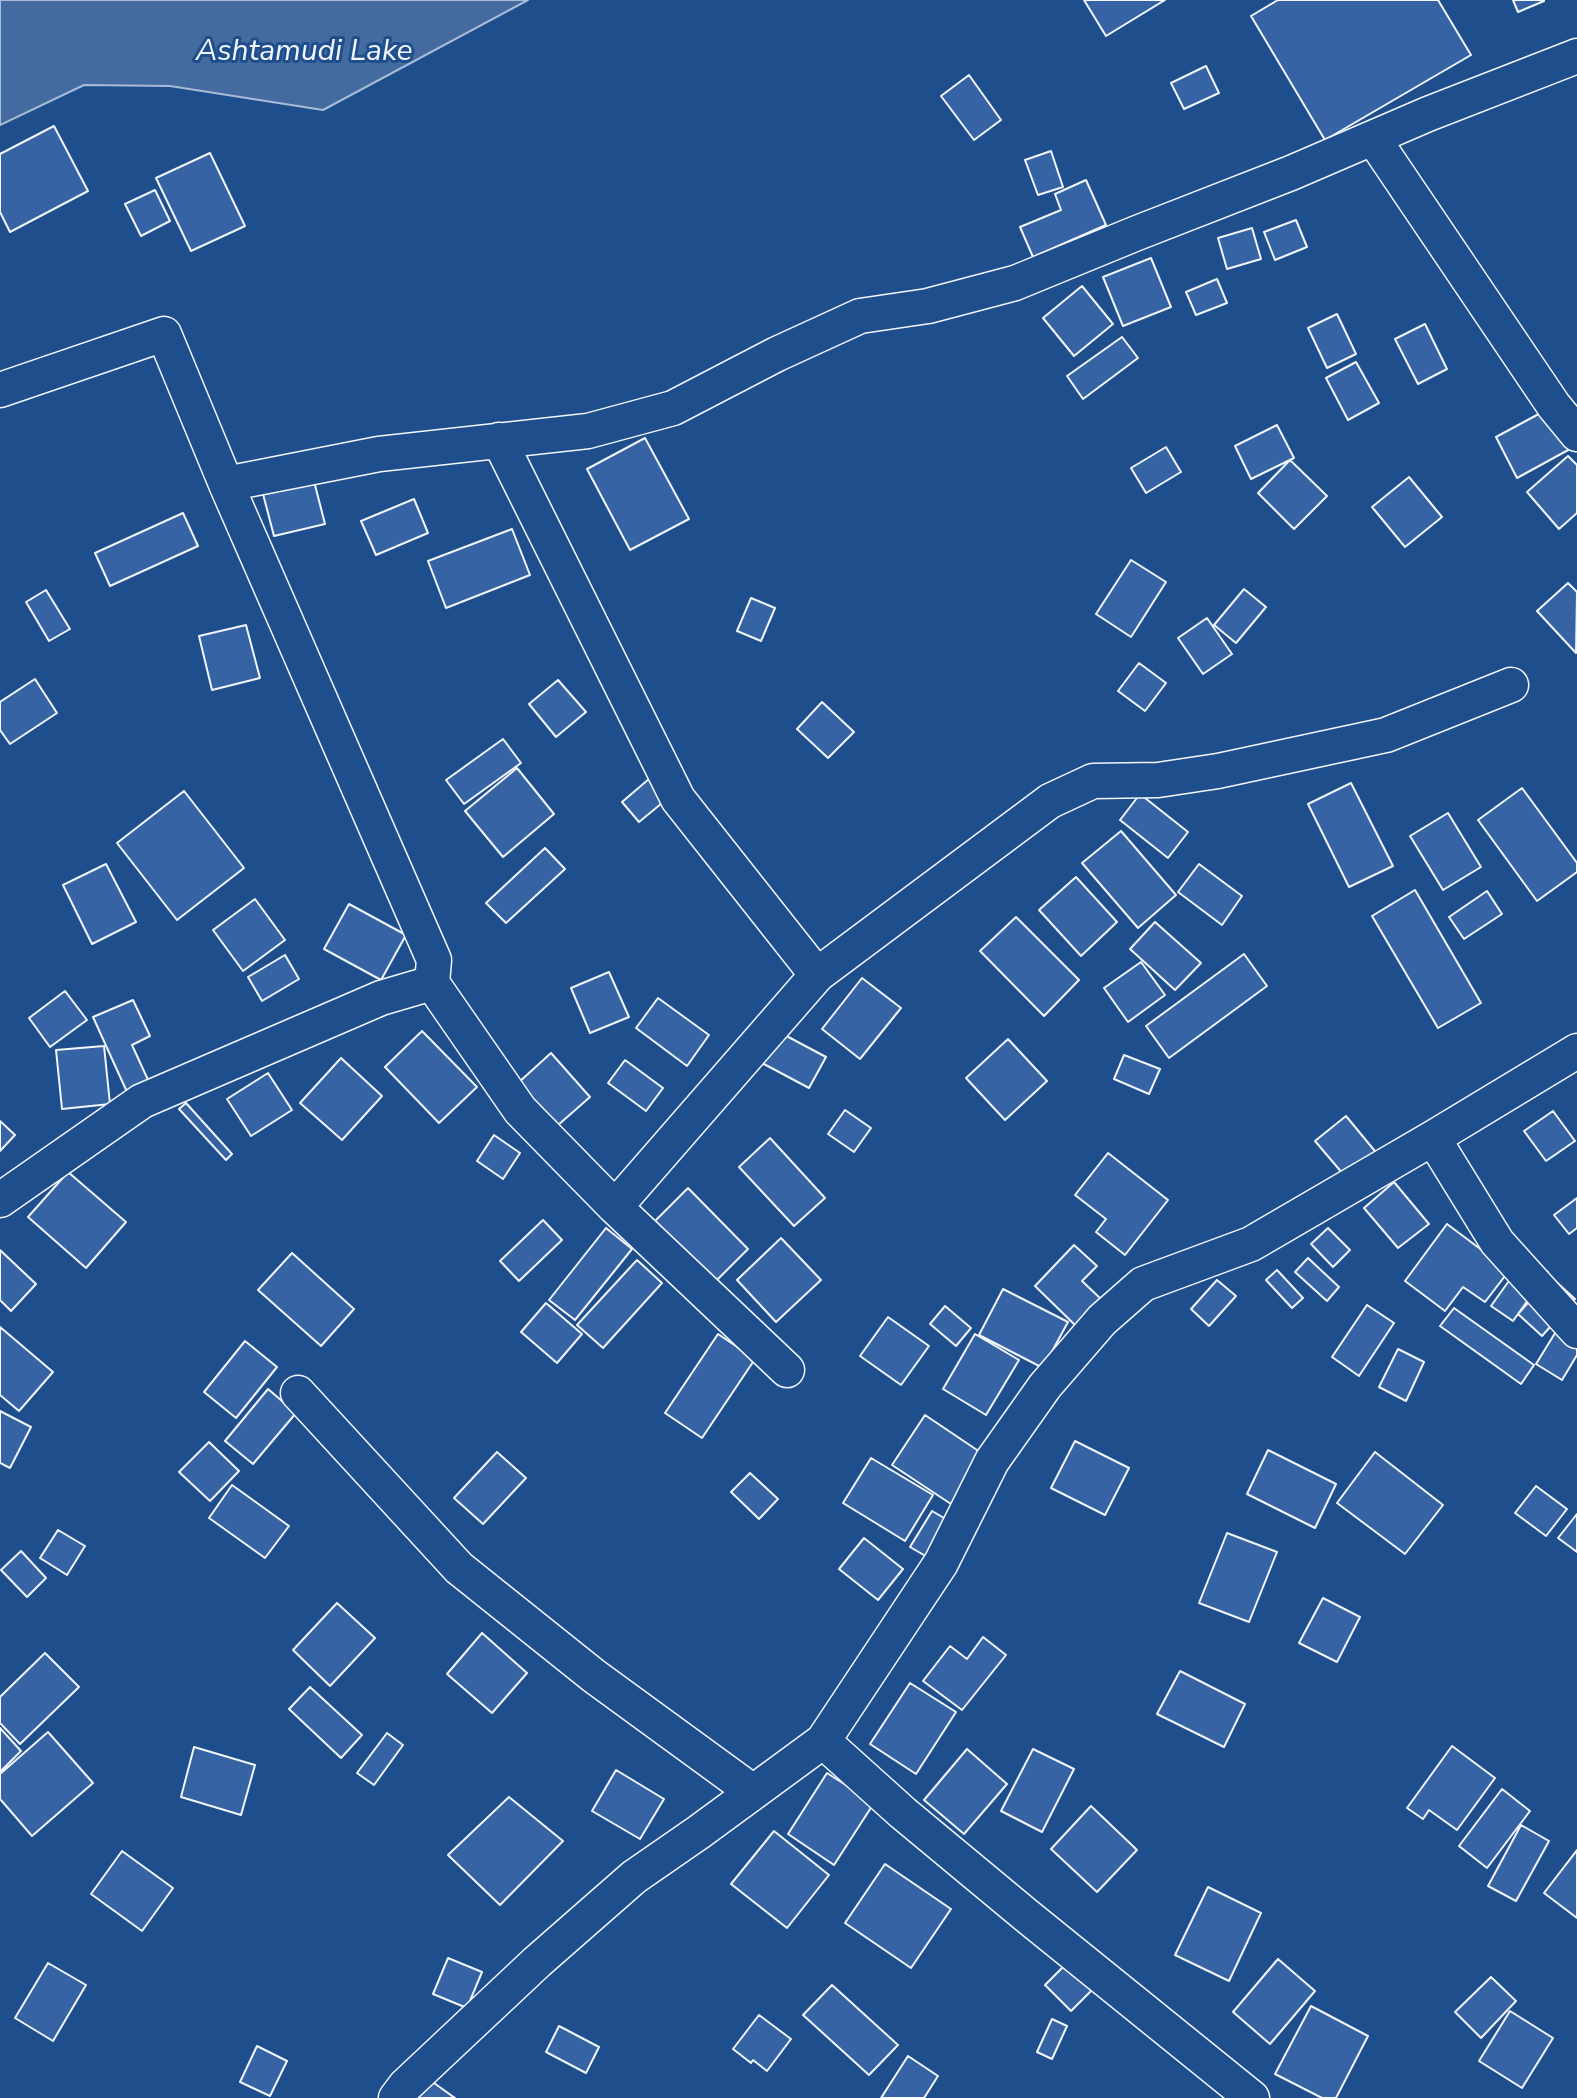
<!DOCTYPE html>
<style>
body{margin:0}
canvas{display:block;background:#1f4e8c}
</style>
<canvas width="1577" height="2098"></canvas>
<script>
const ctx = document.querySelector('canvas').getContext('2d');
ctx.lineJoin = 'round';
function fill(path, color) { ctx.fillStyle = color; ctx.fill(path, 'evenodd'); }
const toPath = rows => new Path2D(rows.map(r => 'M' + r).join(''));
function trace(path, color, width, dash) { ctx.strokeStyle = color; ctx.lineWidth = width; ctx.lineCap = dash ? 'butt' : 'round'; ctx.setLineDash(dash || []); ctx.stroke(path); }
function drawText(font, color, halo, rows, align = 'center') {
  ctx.font = font + ' "Nunito Sans",sans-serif'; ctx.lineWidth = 6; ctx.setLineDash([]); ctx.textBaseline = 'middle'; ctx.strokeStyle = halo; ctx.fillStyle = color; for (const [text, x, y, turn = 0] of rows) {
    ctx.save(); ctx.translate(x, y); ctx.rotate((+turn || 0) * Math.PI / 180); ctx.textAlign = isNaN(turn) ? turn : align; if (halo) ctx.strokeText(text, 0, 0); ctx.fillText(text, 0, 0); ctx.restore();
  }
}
const water = toPath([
 [0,0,528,0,323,110,170,86,84,85,0,125,0,0]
]);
fill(water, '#446ba0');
trace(water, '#a8bbd7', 2);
const building = toPath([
 [1084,0,1165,0,1106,36,1084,0],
 [1278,0,1438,0,1471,55,1325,140,1251,16,1278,0],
 [1513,0,1544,0,1544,1,1518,12,1513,0],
 [1206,66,1219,93,1184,109,1171,83,1206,66],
 [969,75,1001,120,974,140,941,96,969,75],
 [54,126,88,191,10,232,0,212,0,154,54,126],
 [1051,151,1063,187,1038,195,1025,160,1051,151],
 [210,153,245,226,191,251,156,178,210,153],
 [1086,180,1106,225,1033,257,1020,227,1061,210,1055,194,1086,180],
 [155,190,170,221,141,236,125,204,155,190],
 [1296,220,1307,247,1275,260,1264,232,1296,220],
 [1252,228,1261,259,1227,269,1218,238,1252,228],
 [1151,258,1171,307,1123,326,1103,277,1151,258],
 [1217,279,1227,303,1196,315,1186,292,1217,279],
 [1082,286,1113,324,1074,356,1043,318,1082,286],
 [1337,314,1356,354,1327,368,1308,328,1337,314],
 [1425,324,1447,369,1418,384,1395,339,1425,324],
 [1122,337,1138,358,1083,399,1067,376,1122,337],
 [1356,362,1379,403,1348,420,1326,378,1356,362],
 [1548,409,1570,449,1517,478,1496,437,1548,409],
 [1277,425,1294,458,1251,479,1235,446,1277,425],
 [645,438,689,519,630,550,587,469,645,438],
 [1166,447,1181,472,1146,493,1131,468,1166,447],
 [1568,456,1577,465,1577,513,1559,529,1527,492,1568,456],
 [1290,460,1327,496,1294,529,1258,493,1290,460],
 [1409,477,1442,517,1405,547,1372,507,1409,477],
 [314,481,325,524,274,536,263,494,314,481],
 [414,499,428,533,376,555,361,521,414,499],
 [183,513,198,546,110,586,95,553,183,513],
 [512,529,530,575,446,608,428,561,512,529],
 [1131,560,1166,582,1131,637,1096,614,1131,560],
 [1568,583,1577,592,1576,653,1537,611,1568,583],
 [1244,589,1266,607,1236,643,1214,625,1244,589],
 [46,590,70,629,49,641,26,602,46,590],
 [751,598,775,608,761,641,737,631,751,598],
 [1207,618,1232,654,1203,674,1178,638,1207,618],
 [246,625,260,678,212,690,199,636,246,625],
 [1139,663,1166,683,1145,711,1118,691,1139,663],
 [35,679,57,713,10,744,0,730,0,702,35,679],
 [558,680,586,712,556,737,529,704,558,680],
 [822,702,854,732,828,758,797,729,822,702],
 [503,739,521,763,464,804,446,780,503,739],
 [517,768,554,814,503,857,465,811,517,768],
 [656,773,673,794,639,822,622,802,656,773],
 [1351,783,1393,866,1349,887,1308,804,1351,783],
 [1522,788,1577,863,1577,872,1537,901,1478,820,1522,788],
 [184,791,244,868,177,920,117,843,184,791],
 [1140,794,1188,832,1168,858,1120,820,1140,794],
 [1448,813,1481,867,1443,890,1410,836,1448,813],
 [1121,831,1176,895,1138,928,1082,863,1121,831],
 [545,848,565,869,506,923,486,903,545,848],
 [106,864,136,922,92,944,63,885,106,864],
 [1199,864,1242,896,1222,925,1178,892,1199,864],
 [1076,877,1117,922,1081,956,1039,910,1076,877],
 [1415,890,1481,1003,1438,1028,1372,916,1415,890],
 [1487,891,1502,914,1464,939,1449,917,1487,891],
 [255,899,285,940,243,971,213,930,255,899],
 [349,904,406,935,381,980,324,949,349,904],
 [1016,917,1079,980,1044,1016,980,951,1016,917],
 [1155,922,1201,963,1175,990,1130,949,1155,922],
 [1244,954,1267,986,1169,1058,1146,1026,1244,954],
 [285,955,299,979,262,1001,248,977,285,955],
 [1141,962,1165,995,1128,1022,1104,988,1141,962],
 [609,972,629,1017,590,1033,571,988,609,972],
 [862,978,901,1008,860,1059,822,1029,862,978],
 [65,991,87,1020,50,1047,29,1018,65,991],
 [658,998,709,1035,687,1066,636,1028,658,998],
 [133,1000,150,1036,132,1045,149,1082,127,1092,93,1017,133,1000],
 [422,1031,477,1087,439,1123,385,1067,422,1031],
 [779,1032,826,1057,809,1088,762,1063,779,1032],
 [1008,1039,1047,1081,1005,1120,966,1078,1008,1039],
 [104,1046,110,1104,62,1109,56,1050,104,1046],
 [551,1053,590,1097,557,1126,518,1083,551,1053],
 [1124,1055,1160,1069,1149,1094,1114,1079,1124,1055],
 [341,1058,382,1096,342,1140,300,1103,341,1058],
 [625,1060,663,1088,646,1111,608,1083,625,1060],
 [268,1073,292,1110,251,1136,227,1099,268,1073],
 [186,1103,232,1154,226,1160,179,1109,186,1103],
 [845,1110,871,1128,854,1152,828,1134,845,1110],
 [1553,1111,1575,1141,1546,1161,1524,1131,1553,1111],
 [1346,1116,1379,1156,1349,1181,1315,1141,1346,1116],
 [0,1121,15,1135,0,1151,0,1121],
 [494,1135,520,1153,503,1179,477,1161,494,1135],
 [770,1138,825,1198,794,1226,739,1167,770,1138],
 [1108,1153,1168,1200,1125,1255,1096,1232,1106,1219,1075,1195,1108,1153],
 [68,1172,126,1222,86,1268,28,1217,68,1172],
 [1394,1182,1429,1224,1398,1248,1364,1208,1394,1182],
 [688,1188,748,1249,716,1281,655,1221,688,1188],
 [1577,1198,1577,1228,1569,1234,1554,1215,1577,1198],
 [543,1220,562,1240,519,1281,500,1261,543,1220],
 [1447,1224,1483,1251,1518,1259,1485,1302,1463,1287,1445,1311,1405,1281,1447,1224],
 [606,1228,632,1249,575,1320,549,1300,606,1228],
 [1328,1228,1350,1250,1333,1267,1311,1244,1328,1228],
 [781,1238,821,1280,776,1322,737,1280,781,1238],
 [1074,1245,1097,1266,1082,1281,1102,1300,1076,1326,1035,1286,1074,1245],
 [0,1250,36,1284,11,1311,0,1300,0,1250],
 [292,1253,354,1309,321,1346,258,1290,292,1253],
 [1526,1257,1548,1272,1513,1321,1491,1306,1526,1257],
 [1308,1258,1339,1287,1327,1301,1295,1272,1308,1258],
 [637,1260,662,1283,603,1348,577,1325,637,1260],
 [1277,1270,1303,1298,1292,1308,1266,1280,1277,1270],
 [1551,1277,1575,1299,1542,1336,1518,1314,1551,1277],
 [1217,1280,1236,1296,1209,1326,1191,1309,1217,1280],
 [1003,1289,1068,1322,1043,1368,979,1335,1003,1289],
 [546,1303,582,1334,557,1363,521,1332,546,1303],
 [1367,1305,1394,1323,1359,1376,1332,1357,1367,1305],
 [945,1306,971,1328,956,1346,930,1324,945,1306],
 [1454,1308,1534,1365,1521,1384,1440,1326,1454,1308],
 [1568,1312,1577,1318,1577,1355,1562,1380,1536,1364,1568,1312],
 [888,1317,929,1346,901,1385,860,1356,888,1317],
 [0,1327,53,1372,19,1411,0,1395,0,1327],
 [718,1334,755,1359,702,1438,665,1413,718,1334],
 [975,1334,1019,1360,986,1415,943,1389,975,1334],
 [245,1341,277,1367,236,1418,204,1392,245,1341],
 [1398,1349,1424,1362,1406,1401,1379,1387,1398,1349],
 [268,1389,296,1413,253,1464,225,1441,268,1389],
 [0,1411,31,1427,10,1468,0,1463,0,1411],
 [925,1415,983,1454,951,1504,892,1465,925,1415],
 [1075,1441,1129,1468,1105,1515,1051,1488,1075,1441],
 [209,1442,239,1471,210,1501,179,1472,209,1442],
 [1268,1450,1336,1484,1315,1528,1247,1494,1268,1450],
 [497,1452,526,1478,483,1524,454,1498,497,1452],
 [1375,1452,1443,1505,1405,1554,1337,1503,1375,1452],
 [871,1458,933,1495,905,1541,843,1503,871,1458],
 [750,1473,778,1499,759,1519,731,1492,750,1473],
 [232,1485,289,1526,265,1558,209,1518,232,1485],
 [1536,1486,1567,1509,1546,1536,1515,1513,1536,1486],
 [932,1511,951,1522,929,1558,910,1547,932,1511],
 [1577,1514,1577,1552,1558,1538,1577,1514],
 [58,1530,85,1546,67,1575,40,1558,58,1530],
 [1227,1533,1277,1552,1249,1622,1199,1603,1227,1533],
 [864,1538,903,1569,878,1600,839,1569,864,1538],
 [21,1551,46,1578,27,1597,1,1570,21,1551],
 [1323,1598,1360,1617,1337,1662,1299,1643,1323,1598],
 [337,1603,375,1638,330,1686,293,1650,337,1603],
 [482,1633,527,1673,492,1713,447,1674,482,1633],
 [983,1637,1006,1655,962,1710,923,1681,950,1646,967,1659,983,1637],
 [45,1653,79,1687,20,1744,0,1723,0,1697,45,1653],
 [1180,1671,1245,1704,1224,1747,1157,1714,1180,1671],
 [910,1683,956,1712,916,1774,870,1744,910,1683],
 [310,1687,362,1735,341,1758,289,1709,310,1687],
 [0,1728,21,1751,0,1772,0,1728],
 [48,1732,93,1783,32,1836,0,1799,0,1774,48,1732],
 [387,1733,403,1745,374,1785,357,1773,387,1733],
 [1452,1746,1495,1778,1457,1830,1429,1810,1423,1819,1407,1808,1452,1746],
 [194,1747,255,1765,241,1815,181,1797,194,1747],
 [967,1749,1007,1784,964,1834,924,1800,967,1749],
 [1033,1749,1074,1769,1042,1832,1001,1811,1033,1749],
 [616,1770,664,1799,640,1839,592,1811,616,1770],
 [827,1773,874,1803,834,1865,788,1834,827,1773],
 [1502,1789,1530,1811,1487,1868,1459,1846,1502,1789],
 [509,1797,563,1841,500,1905,448,1855,509,1797],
 [1091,1806,1137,1850,1097,1892,1051,1849,1091,1806],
 [1521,1825,1549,1841,1516,1901,1488,1886,1521,1825],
 [774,1831,829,1875,787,1928,731,1884,774,1831],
 [1577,1850,1577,1918,1544,1893,1577,1850],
 [122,1851,173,1888,142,1931,91,1894,122,1851],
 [885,1864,951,1909,911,1968,845,1923,885,1864],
 [1208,1887,1261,1913,1229,1981,1175,1955,1208,1887],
 [448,1958,482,1972,467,2008,433,1994,448,1958],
 [1278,1959,1315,1991,1270,2044,1233,2012,1278,1959],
 [1068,1962,1094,1988,1071,2011,1045,1985,1068,1962],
 [48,1963,86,1985,53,2041,15,2018,48,1963],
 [1491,1977,1516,2001,1481,2038,1455,2012,1491,1977],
 [832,1985,898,2045,869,2075,803,2015,832,1985],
 [1311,2006,1368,2036,1336,2098,1322,2098,1275,2074,1311,2006],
 [1510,2011,1553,2038,1522,2088,1479,2061,1510,2011],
 [759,2015,791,2039,767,2071,753,2060,751,2063,733,2049,759,2015],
 [1052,2019,1067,2026,1052,2059,1037,2052,1052,2019],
 [559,2026,599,2047,586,2073,546,2052,559,2026],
 [257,2046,287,2061,270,2096,240,2082,257,2046],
 [908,2056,938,2076,924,2098,881,2098,908,2056],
 [427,2078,455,2098,413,2098,427,2078]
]);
fill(building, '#3563a3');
trace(building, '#f2f6ff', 2);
const street = toPath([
 [1373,138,1554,406,1577,434],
 [0,390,164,334,226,484,434,960,432,983,381,998,142,1101,0,1200],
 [499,440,678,799,817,975],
 [226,484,379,454,588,431,673,408,777,354,860,316,928,306,1015,283,1137,233,1291,173,1428,114,1577,56],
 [432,983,520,1110,615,1207,787,1370],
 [1433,1138,1497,1242,1577,1331],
 [615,1207,817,975,1050,801,1093,781,1158,780,1218,771,1386,735,1511,685],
 [298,1393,459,1568,594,1676,753,1792],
 [823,1741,903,1813,1027,1916,1252,2098],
 [396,2098,405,2086,537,1962,634,1877,699,1832,823,1741,941,1563,992,1461,1045,1386,1102,1320,1143,1284,1251,1244,1433,1138,1577,1051]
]);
trace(street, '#f2f6ff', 37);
trace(street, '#1f4e8c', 34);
drawText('italic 30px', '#f2f6ff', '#1f4e8c', [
 ["Ashtamudi Lake",304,53]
]);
</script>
